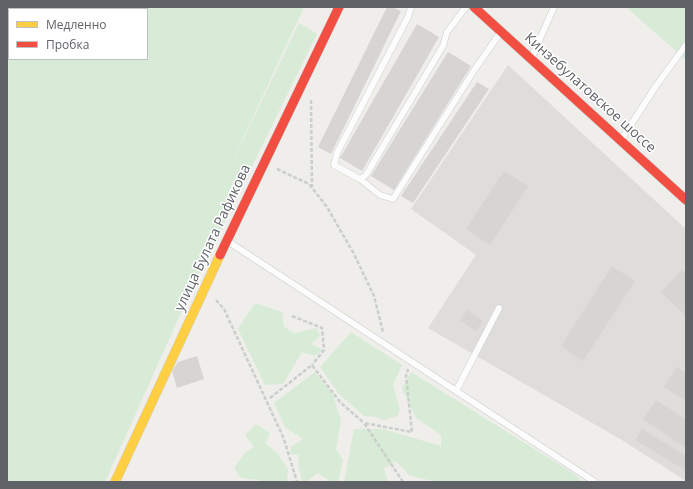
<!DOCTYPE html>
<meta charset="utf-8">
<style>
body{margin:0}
#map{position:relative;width:693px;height:489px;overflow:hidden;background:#efeeea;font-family:"Open Sans",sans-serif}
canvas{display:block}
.frame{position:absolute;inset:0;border:8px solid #5f6368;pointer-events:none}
.legend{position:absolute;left:8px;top:8px;width:140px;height:52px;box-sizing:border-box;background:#fff;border:1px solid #bfc1c3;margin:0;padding:5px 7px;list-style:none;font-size:12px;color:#5f6368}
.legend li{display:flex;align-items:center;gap:8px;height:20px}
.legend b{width:20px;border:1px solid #bfc1c3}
</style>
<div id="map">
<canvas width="693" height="489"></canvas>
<div class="frame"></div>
<ul class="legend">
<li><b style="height:5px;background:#ffcf43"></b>Медленно</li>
<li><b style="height:5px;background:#f24e42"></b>Пробка</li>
</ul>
</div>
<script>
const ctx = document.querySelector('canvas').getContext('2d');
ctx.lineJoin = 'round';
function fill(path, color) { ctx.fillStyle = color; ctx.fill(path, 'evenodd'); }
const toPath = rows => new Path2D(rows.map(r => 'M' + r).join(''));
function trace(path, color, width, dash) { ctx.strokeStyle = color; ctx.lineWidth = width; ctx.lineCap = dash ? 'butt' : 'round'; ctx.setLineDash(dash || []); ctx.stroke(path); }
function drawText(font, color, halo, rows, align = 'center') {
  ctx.font = font + ' "Open Sans",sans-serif'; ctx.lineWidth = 3; ctx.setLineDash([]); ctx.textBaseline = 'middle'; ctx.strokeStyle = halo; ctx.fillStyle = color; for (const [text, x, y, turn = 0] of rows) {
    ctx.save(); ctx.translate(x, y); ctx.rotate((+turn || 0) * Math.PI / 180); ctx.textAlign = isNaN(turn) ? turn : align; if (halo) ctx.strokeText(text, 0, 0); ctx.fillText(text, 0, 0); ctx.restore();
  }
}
fill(toPath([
 [508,65,686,229,686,481,620,439,428,328,476,255,411,209]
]), '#dfddda');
fill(toPath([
 [7,7,304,7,219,190,299,23,317,34,193,286,105,482,7,482],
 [9,9,147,9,147,59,9,59],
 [626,7,686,7,686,60],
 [255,303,282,312,284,327,294,333,317,328,320,336,311,344,324,350,314,356,302,352,283,384,265,385,238,329],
 [351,332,402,365,393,385,400,410,397,416,384,420,376,417,364,416,339,394,320,367],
 [315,372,333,394,341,421,336,449,343,460,338,482,331,482,318,473,306,482,302,482,298,464,299,455,290,454,291,447,303,439,285,427,274,403],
 [411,372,576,475,582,482,438,482,410,476,396,461,384,468,388,482,344,482,354,429,383,429,441,446,441,435,416,418,402,389],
 [256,424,270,433,265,443,277,453,288,469,287,482,261,482,259,480,241,478,234,468,245,453,254,447,245,435]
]), '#d8ebd6');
fill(toPath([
 [387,7,392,7,401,11,331,154,318,147],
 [417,24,439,37,362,171,340,158],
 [448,52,471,66,394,190,371,176],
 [477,82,489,89,413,203,401,196],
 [504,171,528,186,490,245,466,229],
 [612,266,635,281,583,361,561,346],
 [682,270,686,273,685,315,661,292],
 [467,310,483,321,476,331,460,320],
 [197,356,204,379,177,388,172,371,178,362],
 [677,367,686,373,686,401,664,387],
 [656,400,686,420,686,448,643,419],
 [642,429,686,456,686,471,635,440]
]), '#d6d5d3');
const lane = toPath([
 [411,7,408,17,337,153,334,165,360,179,366,175,443,46,447,32,466,7],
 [532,57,554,7],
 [621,140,656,86,686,45],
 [360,179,380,195,393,199,475,69,500,33],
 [229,242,595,482],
 [456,391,499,308]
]);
const slow = toPath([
 [115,482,220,255]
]);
const jam = toPath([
 [474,7,686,200],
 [220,255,339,7]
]);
trace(lane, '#cbcccc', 7);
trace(slow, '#cacacb', 10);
trace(jam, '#cacacb', 10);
trace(toPath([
 [311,100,312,187],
 [277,169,309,184,327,207,354,254,374,296,383,332],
 [216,300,224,309,284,439,297,482],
 [292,316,322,328,324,350,312,365],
 [270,398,312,365,340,402,364,423],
 [403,482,364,423,412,432,406,376,408,369]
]), '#cacfcc', 2.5, [4, 2]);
trace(lane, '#fdfcfc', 6);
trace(slow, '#ffcf43', 9);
trace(jam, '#f24e42', 9);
drawText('14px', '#5f6368', '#fff', [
 ["Кинзебулатовское шоссе",590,93,42],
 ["улица Булата Рафикова",213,238,-65]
]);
</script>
